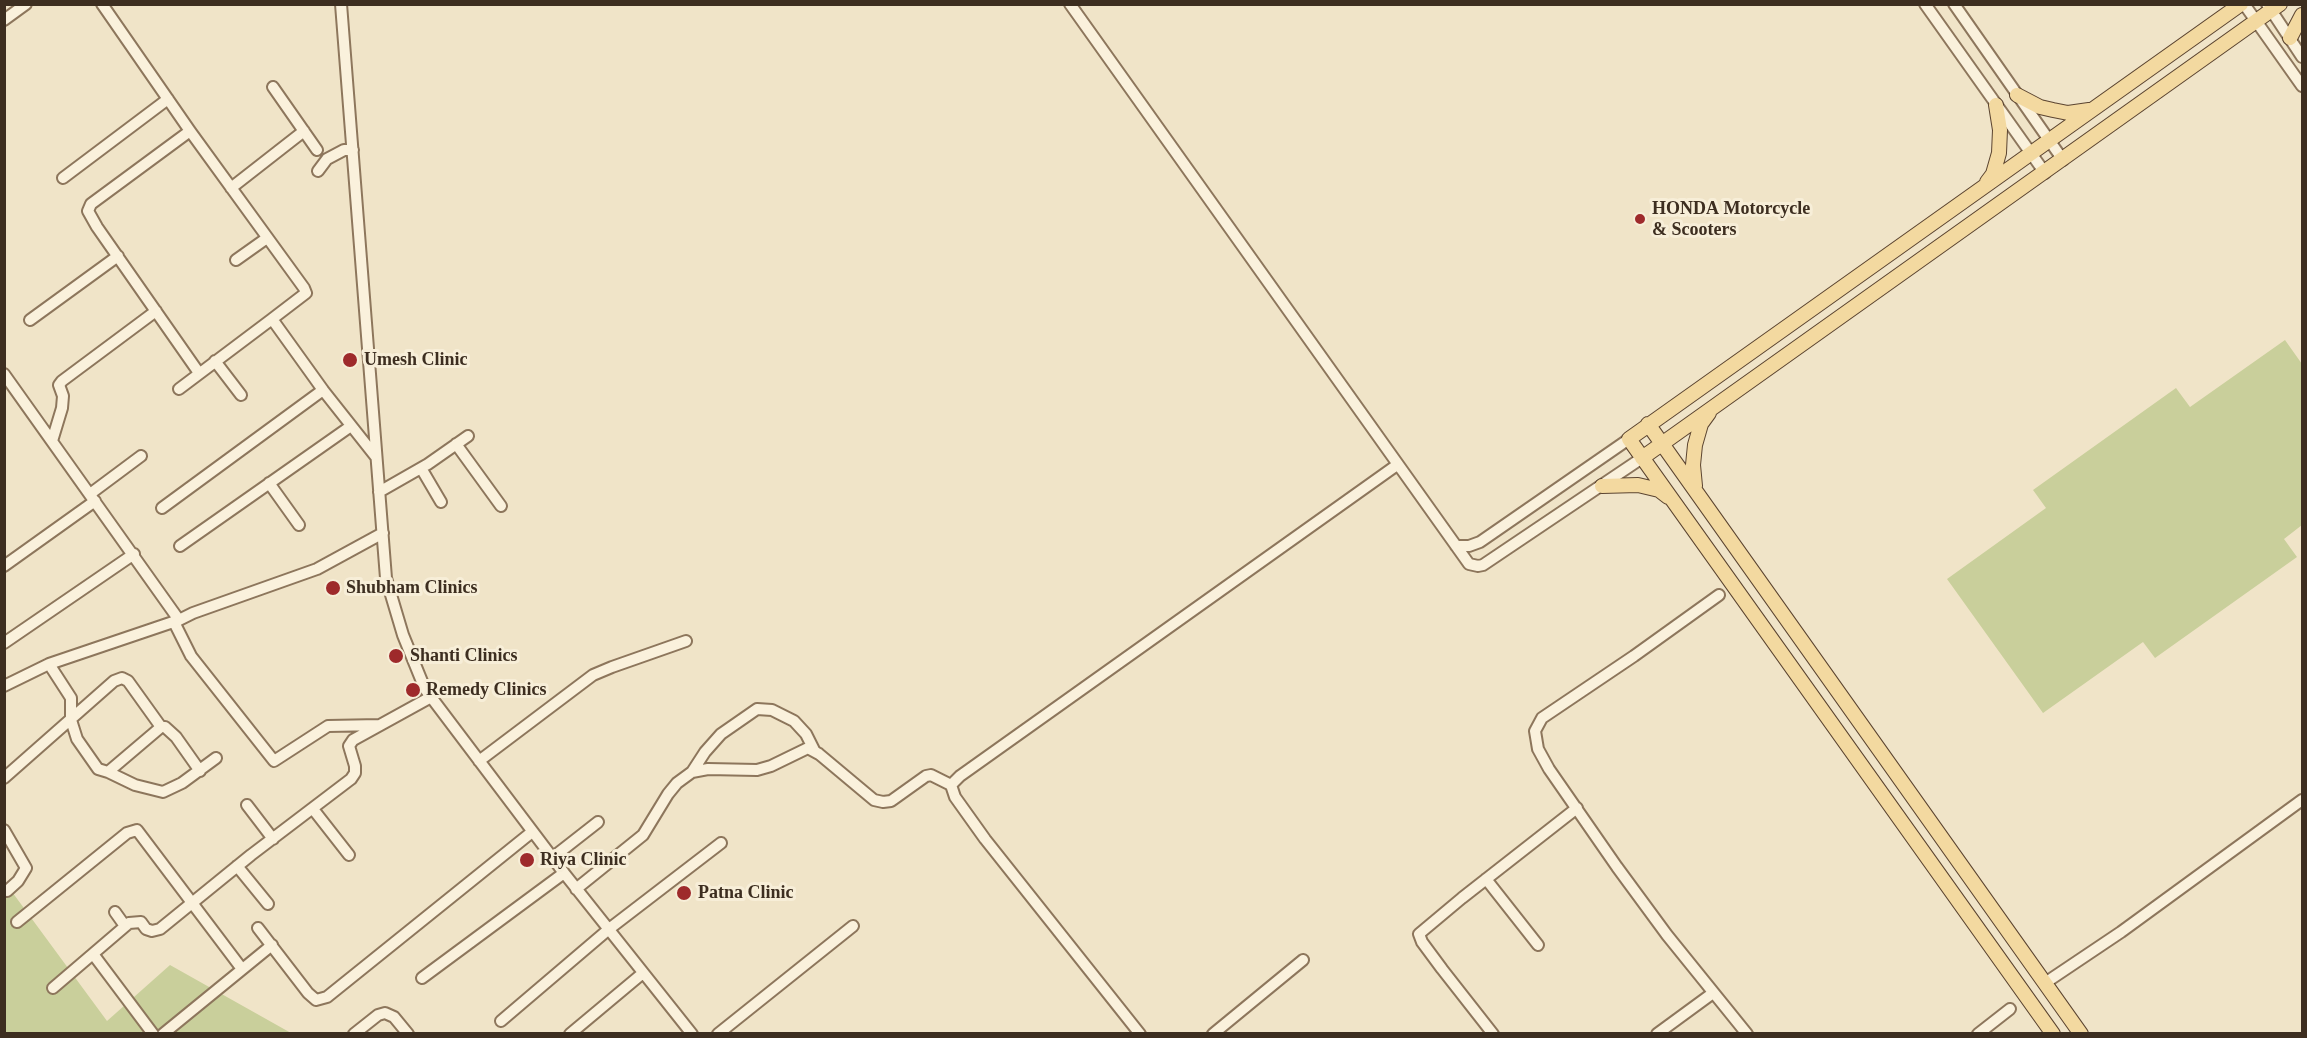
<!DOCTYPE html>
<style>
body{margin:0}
#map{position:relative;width:2307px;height:1038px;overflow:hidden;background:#f0e4c8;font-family:"Times New Roman",serif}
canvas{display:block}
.frame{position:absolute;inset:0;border:6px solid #3d2e20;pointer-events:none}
</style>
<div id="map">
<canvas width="2307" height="1038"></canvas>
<div class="frame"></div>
</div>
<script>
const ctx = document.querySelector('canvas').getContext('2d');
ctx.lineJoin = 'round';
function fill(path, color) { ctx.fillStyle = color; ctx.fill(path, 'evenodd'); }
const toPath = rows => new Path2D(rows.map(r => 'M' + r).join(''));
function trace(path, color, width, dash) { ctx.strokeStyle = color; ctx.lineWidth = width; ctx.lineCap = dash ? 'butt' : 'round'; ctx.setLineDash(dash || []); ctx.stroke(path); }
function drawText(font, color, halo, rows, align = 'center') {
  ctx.font = font + ' "Times New Roman",serif'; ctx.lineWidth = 6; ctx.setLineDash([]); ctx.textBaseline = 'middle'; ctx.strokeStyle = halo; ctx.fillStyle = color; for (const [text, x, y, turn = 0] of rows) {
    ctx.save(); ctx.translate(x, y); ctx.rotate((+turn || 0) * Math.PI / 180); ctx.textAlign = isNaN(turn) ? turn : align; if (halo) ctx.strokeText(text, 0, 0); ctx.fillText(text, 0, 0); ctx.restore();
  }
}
fill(toPath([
 [2285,340,2302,364,2302,525,2284,539,2297,557,2155,658,2143,642,2043,713,1947,579,2046,508,2033,490,2176,388,2190,407],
 [4,881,107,1021,170,965,291,1033,5,1033]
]), '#c9cf9b');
const minor = toPath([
 [102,4,190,131,304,288,306,293,272,319,323,390,376,457],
 [341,4,386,578,403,635,425,689,564,873,692,1034],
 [1070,4,1469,564,1478,566,1483,565,1642,458],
 [1925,4,2045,173],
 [1954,4,2063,160],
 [2244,4,2302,86],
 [2267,4,2302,57],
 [4,20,26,4],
 [273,87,317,150],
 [190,131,91,204,88,211,97,227,199,373],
 [318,171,327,159,344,150,353,150],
 [63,178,168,99],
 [231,188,304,131],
 [236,260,267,238],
 [30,320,118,256],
 [215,361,241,395],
 [4,374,179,620,193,613,317,569,383,533],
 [179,389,272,319],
 [52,441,62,408,63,396,59,385,62,381,156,311],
 [456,444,501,506],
 [421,468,441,502],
 [269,483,299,525],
 [379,492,428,464,468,436],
 [90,494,141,456],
 [162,508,323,390],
 [180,546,351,426],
 [1456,546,1469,546,1480,542,1629,439],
 [4,566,95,501],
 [1719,595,1634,656,1542,718,1535,731,1538,749,1549,769,1617,867,1667,935,1747,1034],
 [174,622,191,656,274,761,328,726,380,725],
 [4,643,134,554],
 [49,664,179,620],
 [4,686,49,664,71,698,71,720,77,739,98,769,108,772,161,727,165,727,176,737,200,771],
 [479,761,593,675,612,667,686,641],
 [108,772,135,785,163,792,182,783,216,758],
 [692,772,705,752,721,734,757,709,772,710,794,721,806,734,814,750],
 [4,778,114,681,122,678,128,681,161,727],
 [247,805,273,839],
 [313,809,349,855],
 [4,830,26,868,18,881,7,891],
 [552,858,598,822],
 [237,866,268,904],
 [1486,879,1538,945],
 [576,889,643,835,668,794,677,783,692,772,708,769,757,770,771,766,808,748,819,754,874,800,883,802,891,801,926,776,931,775,951,785],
 [115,912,125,926],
 [17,922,127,833,137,830,242,969],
 [258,928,308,993,316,1000,327,997,532,832],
 [93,954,153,1034],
 [422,978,564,873],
 [2045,983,2121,932,2302,800],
 [53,988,129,923,141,922,146,929,152,931,160,929,251,855,351,779,355,773,355,766,349,746,353,740,431,697],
 [501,1021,609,929,721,843],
 [163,1034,272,945],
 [354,1034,378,1015,385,1013,394,1017,408,1034],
 [570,1034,643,973],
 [718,1034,853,926],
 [1140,1034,985,839,955,797,951,785,960,776,1397,465],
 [1213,1034,1303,960],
 [1493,1034,1442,969,1422,942,1419,934,1462,898,1577,808],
 [1657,1034,1713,993],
 [1978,1034,2010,1009]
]);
const major = toPath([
 [2290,38,2302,15],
 [2017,95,2040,107,2053,110,2068,113,2089,110],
 [1987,182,1993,174,1999,153,2000,130,1996,105],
 [1648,424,2081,1034],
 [1642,458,2280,4],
 [1602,486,1638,485,1659,490,1668,497],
 [1695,486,1693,465,1695,445,1701,424,1709,413],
 [2053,1034,1629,439,2241,4]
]);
trace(minor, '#8d765c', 14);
trace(major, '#5b4430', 16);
trace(minor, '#faf1dc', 10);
trace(major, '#f3d9a0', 14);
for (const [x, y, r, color] of [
 [1640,219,6,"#9e2a2b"],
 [350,360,8,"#9e2a2b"],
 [333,588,8,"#9e2a2b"],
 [396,656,8,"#9e2a2b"],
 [413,690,8,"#9e2a2b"],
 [527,860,8,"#9e2a2b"],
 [684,893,8,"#9e2a2b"]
]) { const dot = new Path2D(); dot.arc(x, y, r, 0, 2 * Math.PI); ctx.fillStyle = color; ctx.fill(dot); trace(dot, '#f7eed8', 2); }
drawText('bold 18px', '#3d2e20', '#f7eed8', [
 ["HONDA Motorcycle",1652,209],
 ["& Scooters",1652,230],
 ["Umesh Clinic",364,360],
 ["Shubham Clinics",346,588],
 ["Shanti Clinics",410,656],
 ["Remedy Clinics",426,690],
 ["Riya Clinic",540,860],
 ["Patna Clinic",698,893]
], 'left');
</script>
